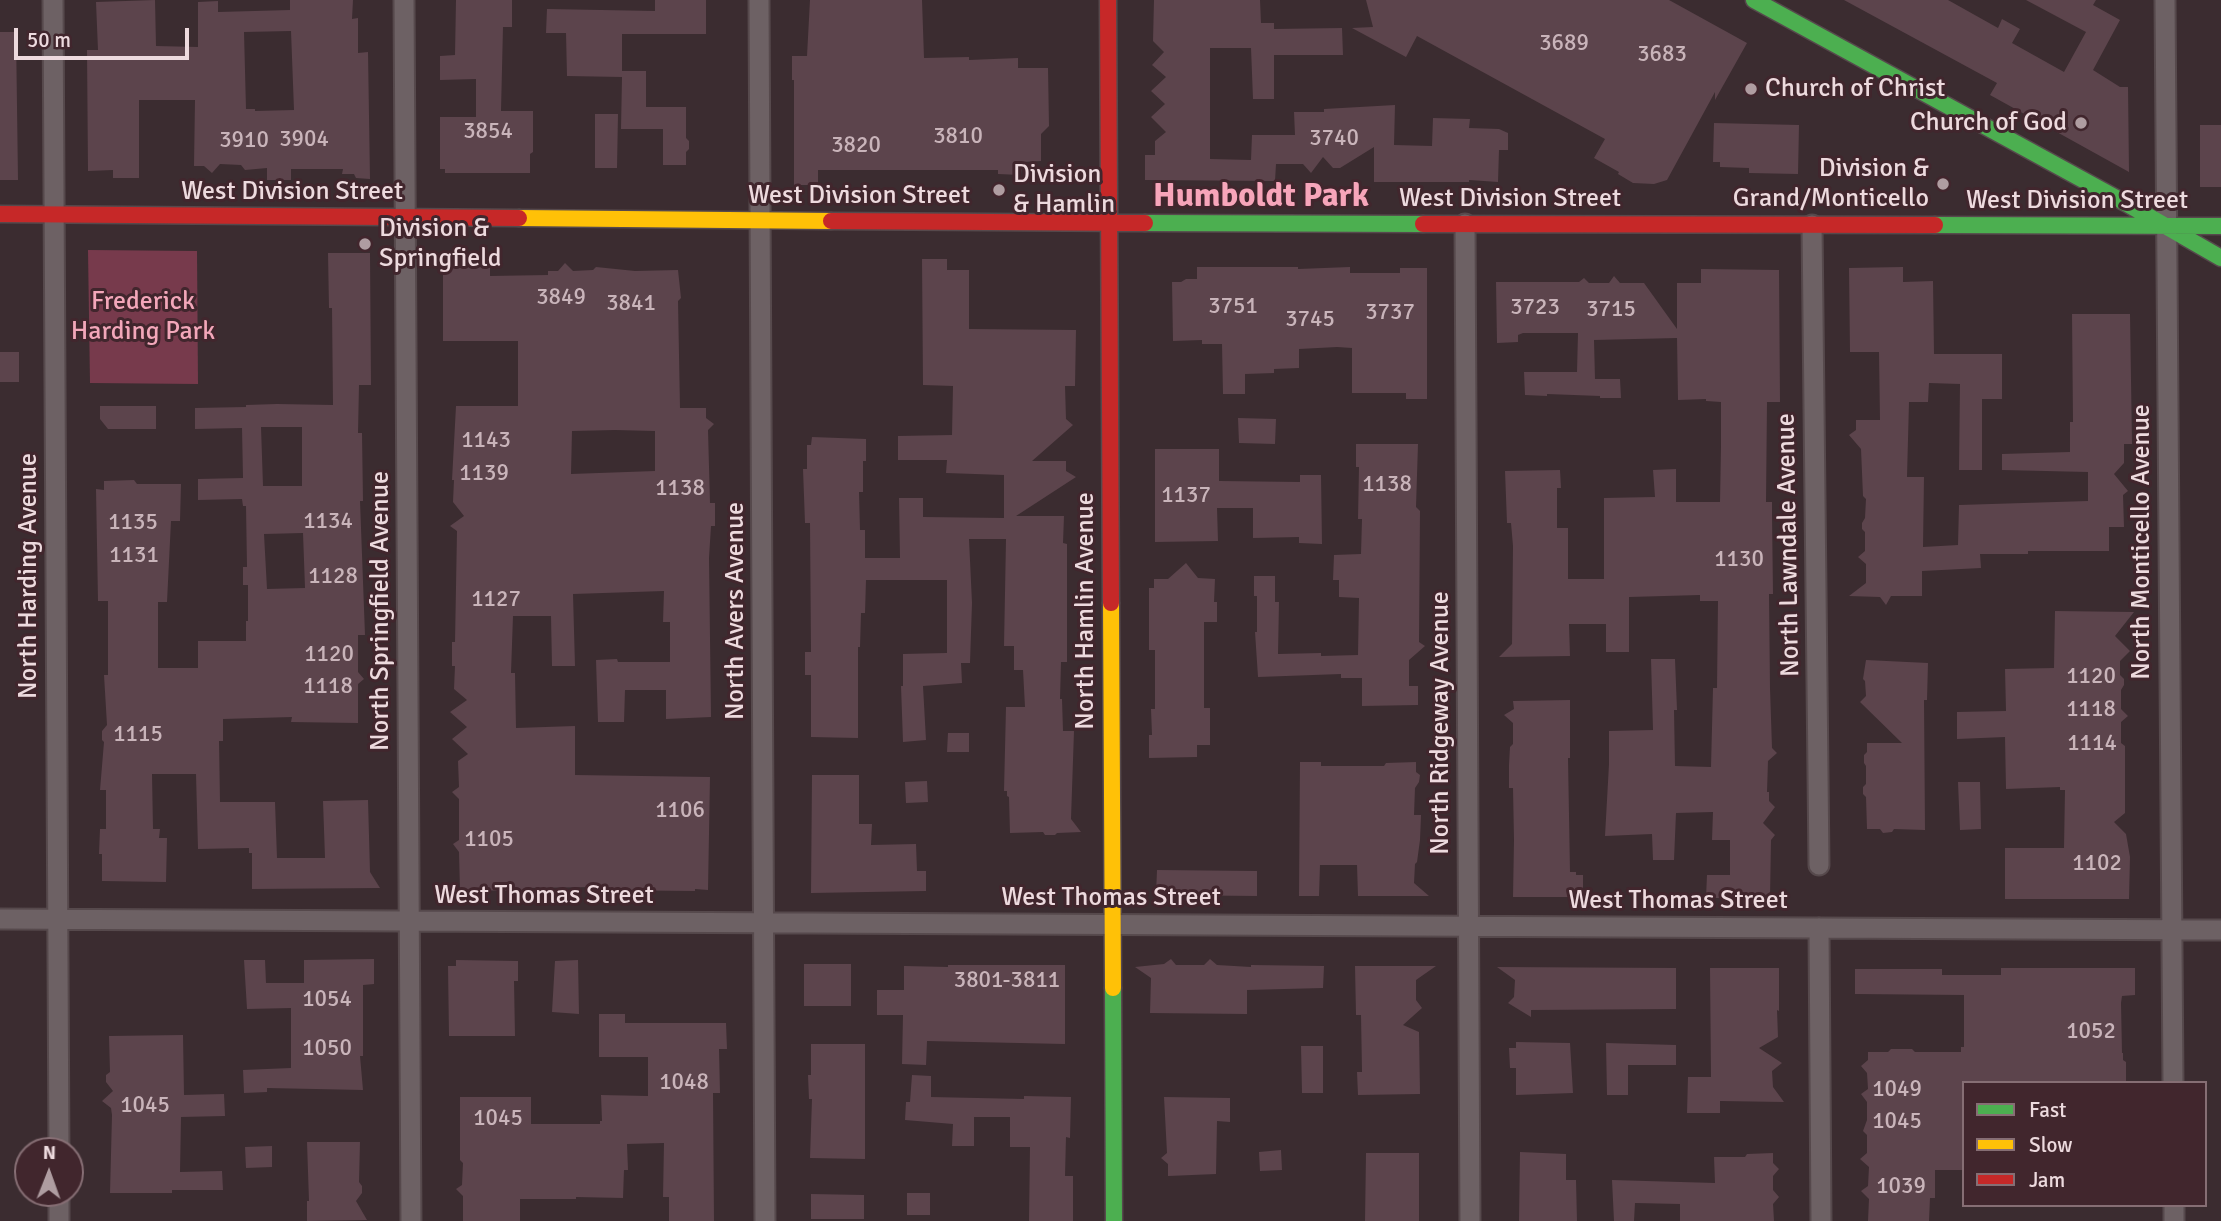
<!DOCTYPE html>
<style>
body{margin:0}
#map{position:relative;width:2221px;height:1221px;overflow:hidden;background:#3b2c30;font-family:Signika,sans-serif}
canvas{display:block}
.legend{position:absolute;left:1962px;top:1081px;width:245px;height:126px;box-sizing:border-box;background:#41262d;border:2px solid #866e74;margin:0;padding:9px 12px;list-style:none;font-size:21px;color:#eddade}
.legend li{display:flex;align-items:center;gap:14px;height:35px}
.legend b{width:35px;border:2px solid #866e74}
.north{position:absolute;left:14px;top:1137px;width:70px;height:70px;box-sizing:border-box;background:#41262d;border:2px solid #866e74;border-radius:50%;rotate:1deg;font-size:19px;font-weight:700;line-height:28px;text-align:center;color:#eddade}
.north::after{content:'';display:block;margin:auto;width:24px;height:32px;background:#af9da1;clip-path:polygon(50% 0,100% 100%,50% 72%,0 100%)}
.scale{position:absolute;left:14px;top:28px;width:175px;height:32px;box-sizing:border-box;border:4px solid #eddade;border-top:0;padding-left:9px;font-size:21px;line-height:24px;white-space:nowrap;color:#eddade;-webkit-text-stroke:5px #41262d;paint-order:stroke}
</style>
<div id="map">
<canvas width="2221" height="1221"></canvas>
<ul class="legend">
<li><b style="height:9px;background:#4caf50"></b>Fast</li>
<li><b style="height:9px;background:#ffc107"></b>Slow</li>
<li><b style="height:9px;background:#c62828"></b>Jam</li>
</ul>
<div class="north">N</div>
<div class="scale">50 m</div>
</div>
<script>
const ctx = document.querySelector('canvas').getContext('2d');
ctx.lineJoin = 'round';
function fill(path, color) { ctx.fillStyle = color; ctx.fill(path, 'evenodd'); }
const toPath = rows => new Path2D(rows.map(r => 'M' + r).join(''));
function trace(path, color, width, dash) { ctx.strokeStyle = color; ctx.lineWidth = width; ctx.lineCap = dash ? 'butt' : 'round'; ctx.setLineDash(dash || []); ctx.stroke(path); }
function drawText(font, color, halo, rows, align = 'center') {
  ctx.font = font + ' Signika,sans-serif'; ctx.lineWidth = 6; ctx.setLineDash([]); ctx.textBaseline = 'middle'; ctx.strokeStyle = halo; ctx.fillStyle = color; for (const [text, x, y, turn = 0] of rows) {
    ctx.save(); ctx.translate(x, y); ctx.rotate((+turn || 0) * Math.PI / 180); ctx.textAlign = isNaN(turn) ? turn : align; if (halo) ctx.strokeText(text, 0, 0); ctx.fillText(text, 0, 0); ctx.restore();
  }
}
fill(toPath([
 [88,250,197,251,198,384,90,383]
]), '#773a4c');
fill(toPath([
 [155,0,156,46,198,47,198,2,218,1,218,12,290,10,290,0,353,0,352,19,358,18,358,53,368,52,370,179,356,178,354,174,342,174,343,169,291,169,291,180,267,180,267,168,245,170,241,165,220,164,212,173,204,166,194,166,195,100,139,100,139,178,113,178,113,170,88,171,87,50,98,50,96,2],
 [291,31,294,110,255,111,255,109,246,109,244,32],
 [456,0,512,0,512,27,503,27,501,111,533,111,533,152,530,154,530,173,445,173,445,169,440,169,440,117,476,117,476,79,440,80,440,56,455,55],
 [655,0,706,0,706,34,622,34,622,71,646,71,646,107,686,107,686,138,689,141,689,149,686,152,686,165,663,165,663,129,621,129,622,77,567,76,566,33,546,33,547,9,655,11],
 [810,0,922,0,924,58,969,57,969,60,1018,58,1018,68,1048,68,1049,126,1041,134,1041,161,1022,162,1021,175,998,174,998,170,818,170,818,185,794,185,794,80,792,80,792,56,807,56],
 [1154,0,1260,0,1261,23,1274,23,1274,29,1342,28,1343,55,1274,55,1274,99,1253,99,1251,48,1210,48,1210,159,1251,160,1252,135,1295,135,1294,112,1324,112,1324,109,1395,105,1394,145,1432,146,1433,118,1470,119,1469,128,1499,129,1508,133,1508,150,1499,150,1498,182,1469,180,1469,182,1374,182,1374,147,1340,168,1333,168,1323,157,1311,173,1303,164,1276,164,1275,181,1145,180,1145,155,1155,155,1155,141,1166,132,1151,117,1165,104,1151,91,1166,77,1152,65,1164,52,1153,41],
 [1366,0,1669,0,1747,43,1715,100,1715,92,1667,180,1654,184,1633,183,1618,174,1619,172,1594,158,1605,139,1417,36,1406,57,1352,28,1373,27],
 [1844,0,1948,0,1998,28,2002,19,2020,29,2012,43,2064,72,2086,32,2026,0,2096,0,2093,5,2120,20,2093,70,2120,87,2128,87,2129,172,1990,95,1997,83],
 [0,32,16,32,18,180,0,180],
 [595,114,618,114,617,168,595,168],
 [1714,123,1799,125,1798,174,1749,173,1749,168,1720,167,1720,162,1713,162],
 [2200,125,2221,125,2221,187,2200,187],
 [328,253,370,253,371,385,359,385,358,433,362,433,363,501,360,501,365,635,358,635,358,672,364,679,358,684,358,723,291,722,292,717,223,719,223,741,219,741,220,802,275,802,277,858,325,858,323,801,368,800,370,872,380,888,252,889,252,853,249,853,249,848,198,849,196,774,152,774,153,829,160,829,159,838,167,838,166,882,102,881,102,854,99,854,100,829,106,829,106,790,100,790,104,742,102,740,102,731,107,725,104,675,108,675,108,601,98,601,96,489,104,490,104,481,134,480,137,484,181,484,180,521,171,521,167,602,158,602,158,668,198,668,198,641,246,641,246,621,248,621,248,585,243,585,243,567,247,567,246,506,243,506,242,499,198,500,198,479,243,478,242,428,195,429,195,408,246,407,246,405,277,404,333,405,332,308,329,308],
 [261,427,302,427,302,486,263,486],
 [303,533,305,588,267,589,264,534],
 [443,254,490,254,490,276,548,275,548,271,558,271,565,263,573,271,593,270,596,267,635,271,678,270,681,298,678,301,680,408,706,408,706,418,714,424,708,430,710,503,715,503,715,526,711,526,709,558,711,717,666,719,666,690,625,690,624,722,598,722,596,660,617,659,618,662,670,662,670,622,663,622,664,591,573,594,575,666,552,666,551,616,513,616,511,673,515,673,516,728,575,726,575,775,710,777,708,890,695,889,695,891,595,890,595,887,524,888,524,891,460,890,459,852,453,844,459,840,459,799,452,792,459,787,458,761,468,754,452,739,467,727,450,712,467,700,454,689,455,666,452,666,452,642,455,642,457,531,450,526,464,516,453,502,454,480,452,480,456,406,518,406,518,341,443,341],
 [615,430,655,431,655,471,571,474,572,431],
 [922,259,947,259,947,270,969,270,969,329,1076,330,1075,386,1065,386,1066,419,1073,425,1032,461,1066,461,1066,471,1076,477,1016,516,1064,516,1063,543,1067,544,1067,662,1061,662,1060,699,1062,699,1063,731,1074,731,1071,819,1081,832,1057,833,1055,835,1045,835,1043,832,1010,833,1009,797,1007,796,1007,791,1004,791,1006,707,1025,707,1023,670,1014,670,1014,646,1004,646,1006,539,969,539,972,603,970,663,961,663,962,683,923,686,926,740,903,742,901,686,903,686,903,654,947,653,947,580,866,580,865,613,861,613,860,647,858,647,858,738,811,737,811,675,805,675,805,652,811,652,810,523,805,523,803,469,807,469,807,445,811,445,812,437,866,439,866,461,863,461,863,492,859,492,860,530,865,530,865,558,900,558,899,498,923,498,923,517,1004,518,1004,475,946,473,947,460,898,460,898,436,952,435,953,386,923,385],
 [1197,267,1298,267,1298,269,1350,267,1350,273,1400,273,1400,268,1427,268,1427,399,1406,399,1406,393,1352,393,1352,348,1337,347,1299,349,1299,368,1274,369,1274,373,1245,374,1245,394,1223,394,1222,344,1202,344,1202,340,1173,341,1172,282,1181,282,1186,279,1197,279],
 [1903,267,1903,282,1933,281,1934,354,2002,354,2002,399,1982,399,1982,470,1959,470,1960,384,1929,383,1928,402,1909,402,1907,477,1924,477,1923,547,1958,545,1959,505,2088,501,2088,472,2002,470,2002,454,2070,452,2070,422,2073,422,2072,314,2130,314,2132,444,2124,444,2124,463,2114,474,2128,491,2123,495,2124,527,2109,527,2109,551,2028,551,2028,554,1980,554,1981,568,1922,571,1922,596,1891,596,1886,605,1880,597,1849,596,1866,583,1866,564,1858,557,1865,551,1865,532,1862,529,1862,523,1865,518,1866,499,1863,496,1861,449,1849,435,1856,430,1856,420,1880,420,1879,352,1850,352,1849,268],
 [1701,269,1779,270,1780,402,1767,402,1766,502,1772,502,1772,514,1773,594,1769,594,1770,688,1772,748,1777,753,1768,761,1767,792,1769,792,1769,801,1775,807,1763,823,1775,835,1771,840,1770,898,1706,898,1707,875,1730,875,1730,840,1712,840,1713,812,1676,813,1674,860,1653,860,1652,834,1605,836,1609,764,1609,731,1653,730,1651,659,1675,659,1677,710,1674,710,1675,766,1711,767,1713,688,1717,688,1718,601,1700,601,1700,595,1629,597,1629,652,1606,652,1606,624,1569,624,1570,656,1499,657,1512,644,1513,546,1511,523,1507,523,1505,471,1560,470,1561,488,1557,488,1557,528,1568,528,1568,579,1604,579,1604,498,1655,497,1653,470,1676,469,1676,502,1720,502,1721,446,1721,402,1706,401,1706,399,1678,400,1677,338,1594,340,1595,379,1620,379,1621,398,1600,398,1600,396,1547,394,1547,396,1525,395,1524,372,1577,372,1578,333,1523,333,1518,335,1518,342,1497,343,1496,282,1579,282,1584,278,1589,283,1609,283,1614,276,1620,283,1644,283,1677,329,1677,283,1701,283],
 [0,352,19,352,19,382,0,382],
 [100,406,156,406,156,429,108,429,100,419],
 [1238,418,1276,419,1275,444,1239,443],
 [1356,444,1418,444,1416,507,1420,511,1419,642,1425,646,1409,660,1409,686,1418,686,1418,705,1362,706,1362,678,1341,678,1341,674,1258,677,1255,632,1257,632,1257,596,1254,596,1254,576,1275,576,1275,602,1279,602,1278,654,1321,653,1321,656,1358,655,1359,598,1339,597,1339,580,1333,580,1334,555,1361,554,1362,519,1358,519,1359,467,1356,467],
 [1155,449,1219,449,1219,481,1300,482,1300,475,1321,475,1322,544,1299,543,1299,537,1253,538,1253,508,1217,508,1218,541,1155,542],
 [1186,563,1198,578,1215,579,1214,602,1217,602,1217,622,1204,622,1204,708,1210,708,1210,745,1197,745,1197,757,1149,758,1149,735,1152,735,1151,709,1155,709,1155,650,1149,650,1149,588,1154,588,1154,579,1168,579],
 [2055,611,2134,612,2115,636,2130,651,2120,661,2120,675,2124,679,2124,685,2121,690,2121,709,2128,716,2121,722,2121,743,2125,746,2125,813,2114,822,2126,834,2130,857,2129,899,2005,899,2005,848,2064,848,2065,790,2060,790,2060,787,2006,789,2005,737,1957,739,1957,712,2006,711,2005,669,2054,668],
 [1866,660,1928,663,1927,700,1924,700,1925,830,1894,829,1892,832,1883,833,1880,829,1867,829,1866,797,1863,794,1863,787,1866,784,1866,766,1864,763,1864,755,1867,752,1867,743,1902,743,1860,702,1866,696,1865,681,1863,679],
 [1570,700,1570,758,1568,758,1570,872,1576,872,1576,875,1583,875,1583,897,1513,897,1514,840,1513,788,1509,788,1509,765,1510,747,1513,744,1513,723,1504,715,1514,709,1513,701],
 [948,733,969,733,969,752,947,752],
 [1300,762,1321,762,1321,766,1384,766,1386,763,1416,762,1416,772,1420,775,1419,782,1415,788,1414,815,1421,815,1420,840,1417,862,1415,864,1414,883,1429,896,1358,896,1357,865,1320,865,1319,896,1299,896],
 [812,775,859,775,859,824,872,824,871,845,916,844,917,871,926,871,926,891,811,893],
 [927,781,928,802,906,803,905,782],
 [1958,782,1980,782,1981,829,1960,830],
 [1157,870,1257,871,1257,896,1156,895],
 [374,959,374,984,363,985,363,1056,360,1056,363,1090,267,1088,267,1092,244,1093,243,1070,291,1068,291,1008,247,1009,244,960,265,960,266,983,304,983,304,960],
 [1171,959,1176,965,1204,965,1210,959,1217,965,1251,967,1251,965,1324,966,1323,988,1247,990,1247,1014,1150,1013,1151,978,1135,967,1164,964],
 [456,960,518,961,518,981,514,981,515,1036,449,1036,448,966,456,966],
 [578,960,579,1014,552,1012,555,961],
 [804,964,851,964,851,1006,804,1006],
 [948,965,1065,965,1065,1044,927,1041,926,1065,902,1064,903,1015,877,1015,877,990,904,990,904,966,948,967],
 [1355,966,1436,966,1416,980,1416,1000,1422,1008,1403,1025,1419,1032,1420,1094,1358,1095,1357,1072,1362,1072,1361,1015,1356,1015],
 [1497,967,1676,968,1676,1009,1531,1010,1531,1017,1508,1003,1514,997,1515,980],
 [1710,968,1779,968,1779,1011,1777,1010,1778,1037,1759,1048,1782,1063,1772,1071,1773,1087,1784,1102,1720,1101,1720,1113,1687,1113,1688,1077,1711,1077],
 [2001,968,2135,968,2135,995,2122,996,2121,1003,2122,1053,2123,1053,2123,1060,2126,1062,2126,1083,1964,1083,1964,1170,1935,1170,1935,1198,1930,1198,1929,1221,1868,1221,1869,1199,1861,1191,1868,1186,1869,1167,1860,1159,1867,1153,1867,1135,1863,1131,1867,1120,1867,1102,1861,1094,1868,1089,1867,1073,1861,1066,1868,1060,1868,1052,1888,1052,1891,1049,1912,1049,1915,1052,1961,1052,1961,1047,1964,1047,1964,995,1855,994,1855,969,1942,969,1942,975,2001,975],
 [599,1014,625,1014,625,1023,726,1023,727,1049,719,1049,720,1093,713,1093,714,1221,669,1221,669,1197,663,1197,664,1143,627,1144,628,1170,624,1170,623,1198,576,1197,576,1199,520,1199,520,1221,463,1221,463,1196,456,1189,462,1185,463,1163,460,1160,460,1097,531,1097,531,1124,600,1124,600,1121,602,1121,601,1095,648,1096,648,1057,599,1057],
 [183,1035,184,1095,224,1094,225,1116,181,1117,180,1172,222,1171,223,1190,172,1190,172,1193,110,1193,112,1115,111,1108,102,1101,113,1091,106,1082,106,1075,110,1072,109,1036],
 [1516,1042,1570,1043,1573,1093,1516,1095,1516,1068,1510,1068,1509,1048,1516,1048],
 [1606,1043,1676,1045,1676,1065,1628,1065,1628,1095,1607,1095],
 [811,1044,865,1044,865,1159,810,1158,812,1099,809,1099,808,1075,811,1075],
 [1301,1046,1323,1046,1323,1093,1302,1093],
 [912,1075,931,1076,931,1097,1024,1099,1024,1096,1071,1097,1070,1138,1066,1137,1065,1176,1073,1176,1073,1221,1029,1221,1030,1147,1010,1147,1010,1117,974,1117,974,1146,952,1146,953,1124,905,1120,906,1102,910,1102],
 [1164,1097,1230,1098,1230,1122,1217,1121,1216,1174,1168,1176,1168,1164,1161,1158,1167,1153],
 [307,1142,360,1142,359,1182,362,1186,362,1193,356,1201,367,1220,307,1221,307,1201,309,1201],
 [272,1146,272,1167,246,1168,245,1147],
 [1281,1150,1282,1170,1260,1171,1259,1152],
 [1520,1152,1566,1154,1566,1180,1576,1180,1577,1221,1519,1221],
 [1366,1153,1419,1153,1419,1221,1365,1221],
 [1773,1153,1773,1163,1779,1169,1773,1176,1773,1190,1779,1197,1773,1204,1774,1221,1680,1221,1680,1204,1635,1203,1634,1221,1614,1221,1612,1180,1715,1183,1714,1157,1745,1157,1747,1154],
 [907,1193,930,1193,930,1215,907,1215],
 [811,1194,864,1195,864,1219,811,1219]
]), '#5c444c');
const street = toPath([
 [53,0,59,1151],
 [404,0,411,1221],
 [759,0,765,1221],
 [2165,0,2173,1083],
 [1465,224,1470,1221],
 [1812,225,1819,865],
 [0,919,2221,930],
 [1819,928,1821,1221],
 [59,1193,59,1221],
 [2174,1205,2174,1221]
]);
const fast = toPath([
 [1754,0,2129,205,2221,258],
 [1145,223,1423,224],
 [1935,225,2221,226],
 [1113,988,1114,1221]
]);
const slow = toPath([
 [519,218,831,221],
 [1111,603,1113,988]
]);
const jam = toPath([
 [1108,0,1111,603],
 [0,214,519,218],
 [831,221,1145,223],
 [1423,224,1935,225]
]);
trace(street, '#56494c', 23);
trace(fast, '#56494c', 19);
trace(slow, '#56494c', 19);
trace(jam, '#56494c', 19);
trace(street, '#6d6164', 19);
trace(fast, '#4caf50', 16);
trace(slow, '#ffc107', 16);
trace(jam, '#c62828', 16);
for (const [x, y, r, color] of [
 [1751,89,7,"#af9da1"],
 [2081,123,7,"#af9da1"],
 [1943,184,7,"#af9da1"],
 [999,190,7,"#af9da1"],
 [365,244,7,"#af9da1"]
]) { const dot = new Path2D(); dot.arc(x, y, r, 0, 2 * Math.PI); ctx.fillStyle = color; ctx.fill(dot); trace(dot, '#41262d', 2.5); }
drawText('23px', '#c9b4ba', null, [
 ["3689",1564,44],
 ["3683",1662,55],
 ["3854",488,132],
 ["3810",958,137],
 ["3740",1334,139],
 ["3904",304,140],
 ["3910",244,141],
 ["3820",856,146],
 ["3849",561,298],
 ["3841",631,304],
 ["3751",1233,307],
 ["3723",1535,308],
 ["3715",1611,310],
 ["3737",1390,313],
 ["3745",1310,320],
 ["1143",486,441],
 ["1139",484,474],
 ["1138",1387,485],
 ["1138",680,489],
 ["1137",1186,496],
 ["1134",328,522],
 ["1135",133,523],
 ["1131",134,556],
 ["1130",1739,560],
 ["1128",333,577],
 ["1127",496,600],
 ["1120",329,655],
 ["1120",2091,677],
 ["1118",328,687],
 ["1118",2091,710],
 ["1115",138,735],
 ["1114",2092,744],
 ["1106",680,811],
 ["1105",489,840],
 ["1102",2097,864],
 ["3801-3811",1007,981],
 ["1054",327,1000],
 ["1052",2091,1032],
 ["1050",327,1049],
 ["1048",684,1083],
 ["1049",1897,1090],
 ["1045",145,1106],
 ["1045",498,1119],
 ["1045",1897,1122],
 ["1039",1901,1187]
]);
drawText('26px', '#eddade', '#41262d', [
 ["Church of Christ",1765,89],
 ["Church of God",2067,123,"right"],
 ["Division &",1929,169,"right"],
 ["Grand/Monticello",1929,199,"right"],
 ["Division",1013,175],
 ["& Hamlin",1013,205],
 ["Division &",379,229],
 ["Springfield",379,259]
], 'left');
drawText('26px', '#eddade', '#41262d', [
 ["West Division Street",292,192],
 ["West Division Street",859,196],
 ["West Division Street",1510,199],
 ["West Division Street",2077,201],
 ["North Monticello Avenue",2142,542,-90],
 ["North Lawndale Avenue",1789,545,-91],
 ["North Harding Avenue",29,576,-90],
 ["North Springfield Avenue",381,611,-90],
 ["North Avers Avenue",736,611,-90],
 ["North Hamlin Avenue",1086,611,-90],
 ["North Ridgeway Avenue",1441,723,-90],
 ["West Thomas Street",544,896],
 ["West Thomas Street",1111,898],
 ["West Thomas Street",1678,901]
]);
drawText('26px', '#f3a7ba', '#41262d', [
 ["Frederick",143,302],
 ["Harding Park",143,332]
]);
drawText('bold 33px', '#f7a5ba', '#41262d', [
 ["Humboldt Park",1261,197]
]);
</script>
